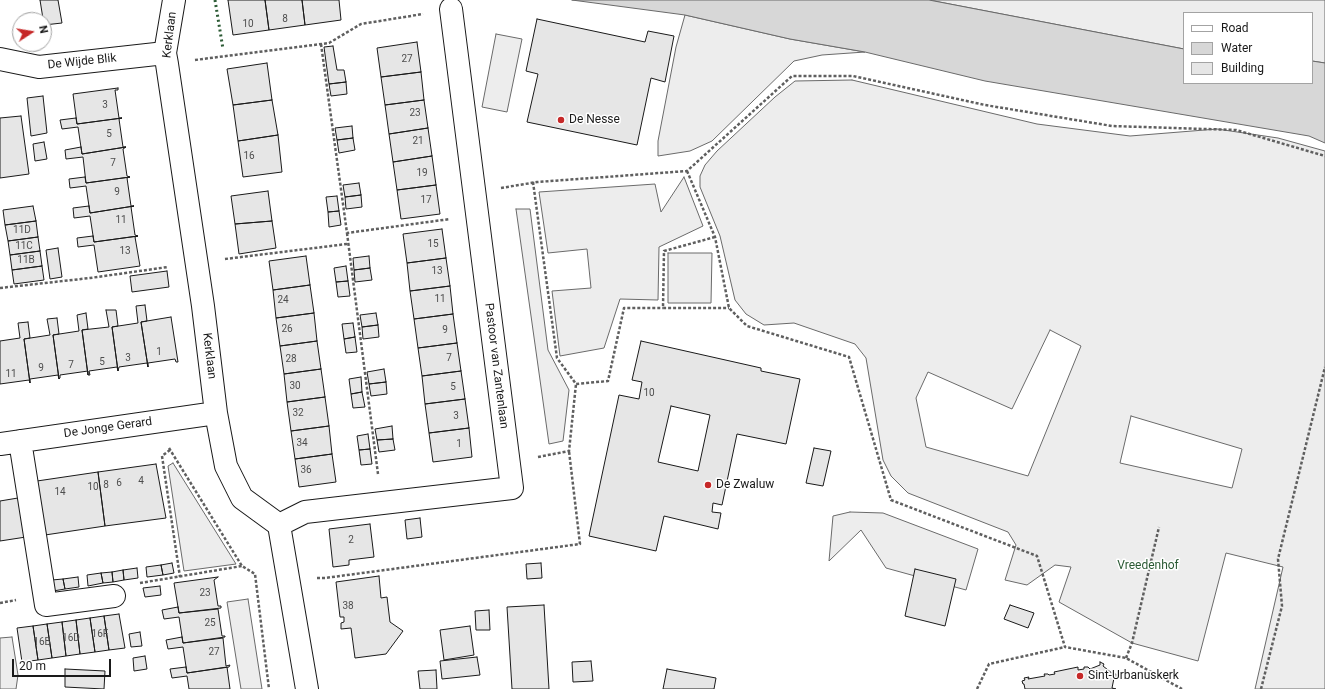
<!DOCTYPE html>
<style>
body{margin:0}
#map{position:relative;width:1325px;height:689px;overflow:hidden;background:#fff;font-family:Roboto,sans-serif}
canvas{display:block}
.legend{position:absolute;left:1183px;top:12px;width:130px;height:72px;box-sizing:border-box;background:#fff;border:1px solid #a3a3a3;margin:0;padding:5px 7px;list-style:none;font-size:12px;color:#1a1a1a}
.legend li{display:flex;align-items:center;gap:8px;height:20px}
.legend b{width:20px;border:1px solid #a3a3a3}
.north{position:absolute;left:12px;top:12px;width:40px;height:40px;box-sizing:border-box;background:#fff;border:1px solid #a3a3a3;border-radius:50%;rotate:78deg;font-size:11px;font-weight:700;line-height:16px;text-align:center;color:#1a1a1a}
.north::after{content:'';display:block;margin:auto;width:14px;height:18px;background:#c62828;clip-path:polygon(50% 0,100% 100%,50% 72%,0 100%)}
.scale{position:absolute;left:12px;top:659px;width:99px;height:18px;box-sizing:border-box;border:2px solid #1a1a1a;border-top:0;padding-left:5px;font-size:12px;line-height:14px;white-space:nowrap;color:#1a1a1a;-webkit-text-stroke:3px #fff;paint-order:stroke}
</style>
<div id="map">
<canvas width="1325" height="689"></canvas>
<ul class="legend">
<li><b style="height:5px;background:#fff"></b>Road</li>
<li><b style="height:11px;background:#d7d7d7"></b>Water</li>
<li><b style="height:11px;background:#e6e6e6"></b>Building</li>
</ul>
<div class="north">N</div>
<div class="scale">20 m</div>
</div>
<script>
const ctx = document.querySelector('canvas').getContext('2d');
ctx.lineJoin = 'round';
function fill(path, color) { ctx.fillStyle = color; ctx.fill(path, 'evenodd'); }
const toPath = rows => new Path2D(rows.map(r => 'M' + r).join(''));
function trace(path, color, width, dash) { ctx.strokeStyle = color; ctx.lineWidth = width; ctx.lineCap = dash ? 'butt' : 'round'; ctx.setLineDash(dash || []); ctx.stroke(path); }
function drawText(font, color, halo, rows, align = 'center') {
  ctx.font = font + ' Roboto,sans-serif'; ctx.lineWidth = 3; ctx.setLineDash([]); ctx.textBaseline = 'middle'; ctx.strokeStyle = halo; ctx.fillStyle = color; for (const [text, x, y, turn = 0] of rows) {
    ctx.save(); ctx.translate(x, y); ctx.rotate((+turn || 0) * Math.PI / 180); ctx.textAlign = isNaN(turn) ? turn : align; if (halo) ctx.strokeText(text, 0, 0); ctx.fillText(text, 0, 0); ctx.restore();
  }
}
const built = toPath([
 [929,0,1325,0,1325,63,1312,61,1312,13,1184,13,1184,49,929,0],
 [685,15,790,39,865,52,822,55,794,61,712,141,690,151,658,156,658,141,676,47,685,15],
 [496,34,522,39,507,112,482,107,496,34],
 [852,80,1037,124,1130,136,1217,129,1278,138,1325,151,1325,689,1255,689,1283,567,1226,553,1198,661,1132,643,1059,602,1071,567,1055,565,1027,585,1005,580,1016,545,1008,532,908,493,891,476,883,460,866,358,855,344,794,323,764,325,746,314,735,300,720,236,700,187,700,176,705,165,717,151,775,97,795,81,852,80],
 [1050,330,1081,346,1028,476,926,447,916,398,928,372,1012,409,1050,330],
 [1131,416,1242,449,1232,488,1120,463,1131,416],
 [684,177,703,226,659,247,658,300,620,299,604,348,560,356,552,291,591,288,587,249,548,253,539,192,655,184,661,212,684,177],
 [516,209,530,209,548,350,569,390,563,441,549,444,516,209],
 [668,253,712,253,711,303,668,303,668,253],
 [173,463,236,564,184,571,168,466,173,463],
 [850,512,883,513,978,549,966,590,886,568,861,530,829,561,833,516,850,512],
 [248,599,262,689,241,689,227,602,248,599],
 [12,637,18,675,16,689,0,689,0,638,12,637]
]);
fill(built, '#ededed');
trace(built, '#6a6a6a', 1);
const water = toPath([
 [572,0,929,0,1184,49,1184,83,1312,83,1312,61,1325,63,1325,143,1309,136,985,81,865,52,790,39,685,15,572,0]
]);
fill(water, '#d7d7d7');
trace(water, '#6a6a6a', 1);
const building = toPath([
 [40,0,58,0,62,23,44,25,40,0],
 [228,0,265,0,269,30,233,35,228,0],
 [265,0,302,0,305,25,269,30,265,0],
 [302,0,339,0,341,20,305,25,302,0],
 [537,19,645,42,648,31,674,36,665,82,651,78,637,145,527,122,538,74,526,71,537,19],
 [417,42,421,72,381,77,377,48,417,42],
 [333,46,337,70,344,70,346,82,329,84,324,47,333,46],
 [267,63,272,100,233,105,227,69,267,63],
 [421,72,424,100,385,105,381,77,421,72],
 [346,82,347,94,331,96,329,84,346,82],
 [118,88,118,90,115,90,119,118,122,118,77,124,73,94,118,88],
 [43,96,47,133,31,136,27,98,43,96],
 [272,100,278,135,238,141,233,105,272,100],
 [424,100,428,128,389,134,385,105,424,100],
 [21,116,29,174,0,178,0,118,21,116],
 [76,118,77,124,122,118,119,119,123,147,126,147,82,154,78,127,62,129,60,120,76,118],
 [352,126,353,138,337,140,335,128,352,126],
 [428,128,432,156,393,162,389,134,428,128],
 [278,135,282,172,243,177,238,141,278,135],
 [353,138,355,150,339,153,337,140,353,138],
 [44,142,47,159,35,161,33,144,44,142],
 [81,147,82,154,126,147,123,149,127,176,130,177,86,183,83,157,66,159,65,150,81,147],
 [432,156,436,185,397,190,393,162,432,156],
 [85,177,86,183,130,177,127,178,131,206,134,206,90,213,86,186,70,188,69,179,85,177],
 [359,183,361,195,345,197,343,185,359,183],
 [436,185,440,214,401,219,397,190,436,185],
 [268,191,272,221,235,224,231,196,268,191],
 [361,195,362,207,346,209,345,197,361,195],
 [337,196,339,211,328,212,326,197,337,196],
 [33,206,36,221,5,225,3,210,33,206],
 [89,206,90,213,134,206,131,207,135,235,138,236,94,242,90,216,74,218,73,208,89,206],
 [339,211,341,225,329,227,328,212,339,211],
 [36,221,38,237,8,241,5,225,36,221],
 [272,221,276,248,239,254,235,224,272,221],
 [442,229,446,258,407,263,403,234,442,229],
 [93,236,94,242,138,236,135,237,140,266,98,272,94,245,78,247,77,238,93,236],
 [38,237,40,251,10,255,8,241,38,237],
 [58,248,62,277,50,279,46,250,58,248],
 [40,251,42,266,12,270,10,255,40,251],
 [306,256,310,285,273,290,269,261,306,256],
 [369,256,370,268,354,270,353,258,369,256],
 [446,258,450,286,410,291,407,263,446,258],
 [42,266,44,280,14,284,12,270,42,266],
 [346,266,348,281,336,282,334,268,346,266],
 [370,268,372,280,355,282,354,270,370,268],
 [167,271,169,287,132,292,130,276,167,271],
 [348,281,350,296,338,297,336,282,348,281],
 [310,285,314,313,276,318,273,290,310,285],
 [450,286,453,314,414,319,410,291,450,286],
 [145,305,147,321,141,322,148,367,147,363,119,367,118,371,112,327,138,323,136,306,145,305],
 [106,310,116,310,118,326,112,327,118,371,117,367,89,371,90,375,88,375,82,330,109,327,106,310],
 [86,313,88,329,82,330,88,375,88,371,60,375,60,378,59,379,53,335,79,331,77,315,86,313],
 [314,313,317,341,280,346,276,318,314,313],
 [376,313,378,325,362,327,360,315,376,313],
 [453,314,457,343,418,348,414,319,453,314],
 [171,317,178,362,176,362,175,359,148,363,148,367,141,322,171,317],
 [57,318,59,334,53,335,59,379,58,375,30,379,30,383,24,339,50,335,47,319,57,318],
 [28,322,30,338,24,339,30,383,29,380,0,384,0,341,20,338,18,323,28,322],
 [353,323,355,337,344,339,342,324,353,323],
 [378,325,379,337,363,339,362,327,378,325],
 [355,337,357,352,346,353,344,339,355,337],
 [317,341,321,369,284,374,280,346,317,341],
 [641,341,761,368,761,371,800,379,786,444,737,434,722,505,713,503,712,512,721,513,718,529,664,516,656,551,589,536,619,395,639,399,642,382,632,380,641,341],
 [671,406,710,415,698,471,658,462,671,406],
 [457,343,461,371,422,376,418,348,457,343],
 [321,369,325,397,287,402,284,374,321,369],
 [384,369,386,382,369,384,367,372,384,369],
 [461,371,465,399,425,404,422,376,461,371],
 [361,377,362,392,351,394,349,379,361,377],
 [386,382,387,394,371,396,369,384,386,382],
 [362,392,365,407,353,408,351,394,362,392],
 [325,397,329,426,291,431,287,402,325,397],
 [465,399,469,428,429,433,425,404,465,399],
 [329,426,332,454,295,459,291,431,329,426],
 [392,426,393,439,377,440,375,429,392,426],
 [469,428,472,457,433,462,429,433,469,428],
 [368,434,370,449,359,450,357,436,368,434],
 [393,439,395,450,379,452,377,440,393,439],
 [814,448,831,451,823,486,806,483,814,448],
 [370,449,372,464,361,465,359,450,370,449],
 [332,454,336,482,299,487,295,459,332,454],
 [156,464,166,518,105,526,98,472,156,464],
 [98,472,105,526,45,535,37,481,98,472],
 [18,498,26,537,0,541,0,501,18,498],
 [420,518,422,537,407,539,405,520,420,518],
 [370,524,374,557,349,560,349,565,333,567,329,529,370,524],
 [172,563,174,573,163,575,161,565,172,563],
 [541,563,542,578,527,579,526,564,541,563],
 [161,565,163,575,147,577,146,567,161,565],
 [137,568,138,578,124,580,123,570,137,568],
 [915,569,956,579,945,626,905,616,915,569],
 [123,570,124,580,113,582,112,572,123,570],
 [112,572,113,582,103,583,101,573,112,572],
 [101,573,103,583,88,586,87,575,101,573],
 [379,576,381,598,387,597,390,622,403,631,386,654,355,658,351,628,341,629,341,623,344,622,344,617,340,617,336,582,379,576],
 [78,577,79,587,65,589,63,579,78,577],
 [218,577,214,580,218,606,221,606,221,608,179,613,174,583,218,577],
 [63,579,65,589,53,591,52,580,63,579],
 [160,586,161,595,145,597,143,588,160,586],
 [544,605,549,689,512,689,507,607,544,605],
 [1010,605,1034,613,1028,628,1004,619,1010,605],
 [178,607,179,613,218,609,222,636,225,636,225,637,183,643,179,617,164,619,162,610,178,607],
 [489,610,490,630,476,630,475,611,489,610],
 [119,614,125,648,109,650,104,616,119,614],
 [104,616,109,650,95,652,90,618,104,616],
 [90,618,95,652,80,654,76,620,90,618],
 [76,620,80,654,66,656,62,622,76,620],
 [62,622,66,656,52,658,47,624,62,622],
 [47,624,52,658,38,660,33,626,47,624],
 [33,626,38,660,22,662,17,628,33,626],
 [470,626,474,655,444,660,440,630,470,626],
 [140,632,142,646,131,647,129,634,140,632],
 [182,637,183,643,223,638,226,666,230,665,229,667,187,673,183,647,168,649,166,640,182,637],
 [145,656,147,669,134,671,133,658,145,656],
 [477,657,480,675,442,679,440,661,477,657],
 [591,661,593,681,573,682,572,662,591,661],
 [1100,662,1104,664,1103,666,1113,674,1116,674,1116,677,1114,678,1112,688,1116,689,1025,689,1024,684,1023,684,1022,681,1025,680,1024,678,1029,677,1028,679,1045,676,1044,674,1048,674,1049,675,1055,674,1054,672,1078,667,1078,670,1084,669,1084,667,1088,667,1090,669,1100,665,1100,662],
 [186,667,187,673,227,667,230,689,189,689,187,676,172,678,170,669,186,667],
 [65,669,105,671,104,689,65,687,65,669],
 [667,669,716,678,714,689,663,689,667,669],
 [436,670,437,689,420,689,418,671,436,670]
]);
fill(building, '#e6e6e6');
trace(building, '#1a1a1a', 1);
const minor = toPath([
 [174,0,165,53,167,64,203,306,216,413,226,466,242,498,279,525,307,689],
 [0,59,39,67,165,53],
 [20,441,46,605,114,596],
 [0,444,216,413],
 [279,525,305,512,512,488,451,9]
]);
trace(minor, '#1a1a1a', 24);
trace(toPath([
 [321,44,347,233,450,219],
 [195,60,329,43,361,24,423,14],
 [687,171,715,237,729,308,747,326,849,357,891,500,1037,556,1065,647,1126,658,1182,689],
 [533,182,557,358,576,384,608,381,624,308,663,308],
 [501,188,537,182,687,171,792,76,853,76,985,105,1112,126,1236,130,1325,156],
 [347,233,378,474],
 [715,237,664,251,663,308,729,308],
 [225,259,347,244],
 [0,288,90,278,168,267],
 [169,448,242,566,255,574,269,689],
 [170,450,162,456,180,577],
 [538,457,569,451,576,384],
 [317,578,325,578,580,544,569,451],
 [140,583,242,566],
 [0,603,16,600],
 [1126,658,1132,643,1159,527],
 [977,689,989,664,1065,647],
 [1261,689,1282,606,1278,559,1325,367]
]), '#5f5f5f', 2.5, [3, 2]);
trace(minor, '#fff', 22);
trace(toPath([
 [215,0,223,49]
]), '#2b5a34', 3, [2, 3]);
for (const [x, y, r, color] of [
 [561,120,4,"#c62828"],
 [708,485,4,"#c62828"],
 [1080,676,4,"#c62828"]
]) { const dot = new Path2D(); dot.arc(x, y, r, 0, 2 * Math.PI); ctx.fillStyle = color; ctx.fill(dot); trace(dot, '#fff', 1.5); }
drawText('10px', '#4d4d4d', null, [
 ["8",285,19],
 ["10",248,24],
 ["27",407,59],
 ["3",105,105],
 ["23",415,113],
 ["5",109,134],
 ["21",418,141],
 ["16",249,156],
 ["7",113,163],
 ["19",422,173],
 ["9",117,192],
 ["17",426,200],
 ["11",121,220],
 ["11D",22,230],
 ["15",433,244],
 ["11C",24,246],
 ["13",125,251],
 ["11B",26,260],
 ["13",437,271],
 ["11",440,299],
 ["24",283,300],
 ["26",287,329],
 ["9",445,330],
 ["1",159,352],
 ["3",128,358],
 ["7",449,358],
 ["28",291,359],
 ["5",102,362],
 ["7",71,365],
 ["9",41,368],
 ["11",11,374],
 ["30",295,386],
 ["5",453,387],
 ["10",649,393],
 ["32",298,413],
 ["3",456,416],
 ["34",302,443],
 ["1",459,444],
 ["36",306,470],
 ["4",141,481],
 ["6",119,483],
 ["8",106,485],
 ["10",93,487],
 ["14",60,492],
 ["2",351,540],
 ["23",205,593],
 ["38",348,606],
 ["25",210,623],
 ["16F",100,634],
 ["16D",71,638],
 ["16B",42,642],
 ["27",214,652]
]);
drawText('12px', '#1a1a1a', '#fff', [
 ["Kerklaan",170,35,-83],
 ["De Wijde Blik",82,62,-6],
 ["Kerklaan",209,356,83],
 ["Pastoor van Zantenlaan",496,366,83],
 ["De Jonge Gerard",108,428,-8]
]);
drawText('12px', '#1a1a1a', '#fff', [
 ["De Nesse",569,120],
 ["De Zwaluw",716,485],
 ["Sint-Urbanuskerk",1088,676]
], 'left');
drawText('12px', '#2b5a34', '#fff', [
 ["Vreedenhof",1148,566]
]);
</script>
